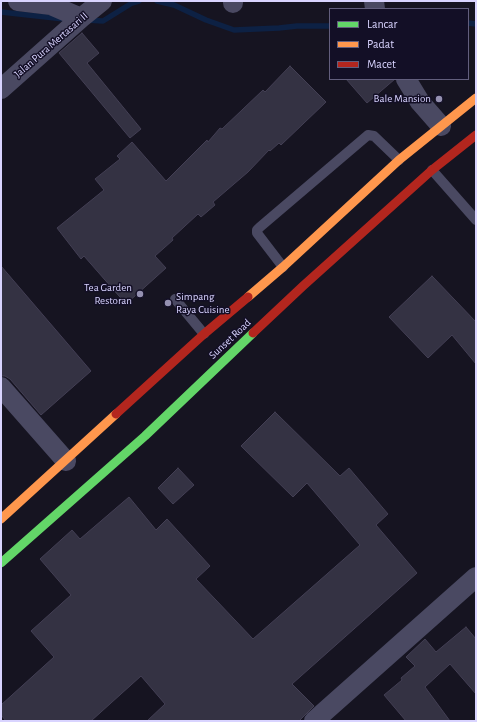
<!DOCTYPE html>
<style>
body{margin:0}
#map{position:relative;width:477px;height:722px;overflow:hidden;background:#161421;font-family:"Alegreya Sans",sans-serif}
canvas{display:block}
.frame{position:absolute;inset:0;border:2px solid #d9d4ff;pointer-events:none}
.legend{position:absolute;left:329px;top:8px;width:140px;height:72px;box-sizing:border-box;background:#130f26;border:1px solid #625e7d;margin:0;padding:5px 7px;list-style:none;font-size:12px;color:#d9d4ff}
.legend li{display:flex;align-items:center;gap:8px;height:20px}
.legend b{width:20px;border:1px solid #625e7d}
</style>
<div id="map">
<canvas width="477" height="722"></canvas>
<div class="frame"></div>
<ul class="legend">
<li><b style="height:5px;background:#63d668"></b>Lancar</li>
<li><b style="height:5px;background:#ff974d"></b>Padat</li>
<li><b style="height:5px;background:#b3261e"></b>Macet</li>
</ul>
</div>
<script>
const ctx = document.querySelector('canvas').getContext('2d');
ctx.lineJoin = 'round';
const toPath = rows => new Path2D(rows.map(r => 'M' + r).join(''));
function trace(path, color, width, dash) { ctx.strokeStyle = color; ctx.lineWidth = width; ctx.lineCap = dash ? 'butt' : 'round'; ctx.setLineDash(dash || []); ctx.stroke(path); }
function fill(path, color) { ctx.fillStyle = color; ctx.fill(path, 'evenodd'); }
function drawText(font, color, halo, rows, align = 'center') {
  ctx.font = font + ' "Alegreya Sans",sans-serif'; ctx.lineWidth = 3; ctx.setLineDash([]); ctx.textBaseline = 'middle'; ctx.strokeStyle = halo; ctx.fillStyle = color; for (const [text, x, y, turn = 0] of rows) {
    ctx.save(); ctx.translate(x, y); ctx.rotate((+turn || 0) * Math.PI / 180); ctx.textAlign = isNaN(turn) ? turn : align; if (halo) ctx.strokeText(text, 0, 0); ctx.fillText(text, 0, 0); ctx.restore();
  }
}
trace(toPath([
 [157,1,174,5,206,20,234,30,279,28,297,26,330,26],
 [1,12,64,19],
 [87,20,103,21,132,3,139,1],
 [468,23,476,24]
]), '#0d2144', 5.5);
const building = toPath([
 [82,33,99,53,87,63,141,129,130,138,59,53,82,33],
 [290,66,326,102,281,145,279,143,270,151,269,150,248,172,213,202,215,205,201,217,198,214,172,238,173,240,155,256,166,268,126,304,84,256,81,259,57,228,104,190,95,179,120,159,117,156,132,142,166,181,207,140,208,142,220,128,222,129,263,90,265,92,290,66],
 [346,79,395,79,367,103,346,79],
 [1,266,91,371,41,415,10,379,5,376,1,376,1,266],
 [432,276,476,322,476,364,452,335,428,358,389,317,432,276],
 [275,412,340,476,349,468,388,514,376,525,417,573,292,684,314,706,299,721,147,721,165,704,141,676,91,721,6,721,1,715,1,705,54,657,31,631,71,595,40,559,72,530,80,539,129,497,156,530,167,519,210,566,196,579,253,639,360,545,307,483,293,497,241,446,275,412],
 [178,468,194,485,173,504,158,488,178,468],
 [466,627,476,639,476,694,450,664,425,687,450,721,406,721,384,695,402,680,401,678,415,666,406,657,425,639,436,652,466,627]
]);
fill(building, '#343243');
trace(building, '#433f54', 1);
trace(toPath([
 [432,170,476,220],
 [283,267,257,233,257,230,260,227,368,135,374,136,399,160],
 [175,299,204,334]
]), '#4a4962', 10);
trace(toPath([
 [18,1,51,5,81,18],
 [233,1,233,3],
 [374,1,375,9],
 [406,79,420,102,441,126],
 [1,89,81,18,102,1],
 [1,387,66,461],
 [314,721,476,577]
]), '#4a4962', 20);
trace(toPath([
 [1,563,145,436,253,333]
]), '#63d668', 9);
trace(toPath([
 [248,297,283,267,399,160,476,98],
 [1,519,116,414]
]), '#ff974d', 9);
trace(toPath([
 [253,333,303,286,432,170,476,135],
 [116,414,204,334,248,297]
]), '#b3261e', 9);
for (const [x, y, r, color] of [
 [439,99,4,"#9591b1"],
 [140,294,4,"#9591b1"],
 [168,303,4,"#9591b1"]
]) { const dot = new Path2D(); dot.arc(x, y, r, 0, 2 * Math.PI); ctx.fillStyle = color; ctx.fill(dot); trace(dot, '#130f26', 1.5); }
drawText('11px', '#d9d4ff', '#130f26', [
 ["Jalan Pura Mertasari II",51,45,-41],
 ["Sunset Road",230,339,-43]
]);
drawText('11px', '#d9d4ff', '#130f26', [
 ["Bale Mansion",431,99],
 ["Tea Garden",132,288],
 ["Restoran",132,301],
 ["Simpang",176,297,"left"],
 ["Raya Cuisine",176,310,"left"]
], 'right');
</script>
